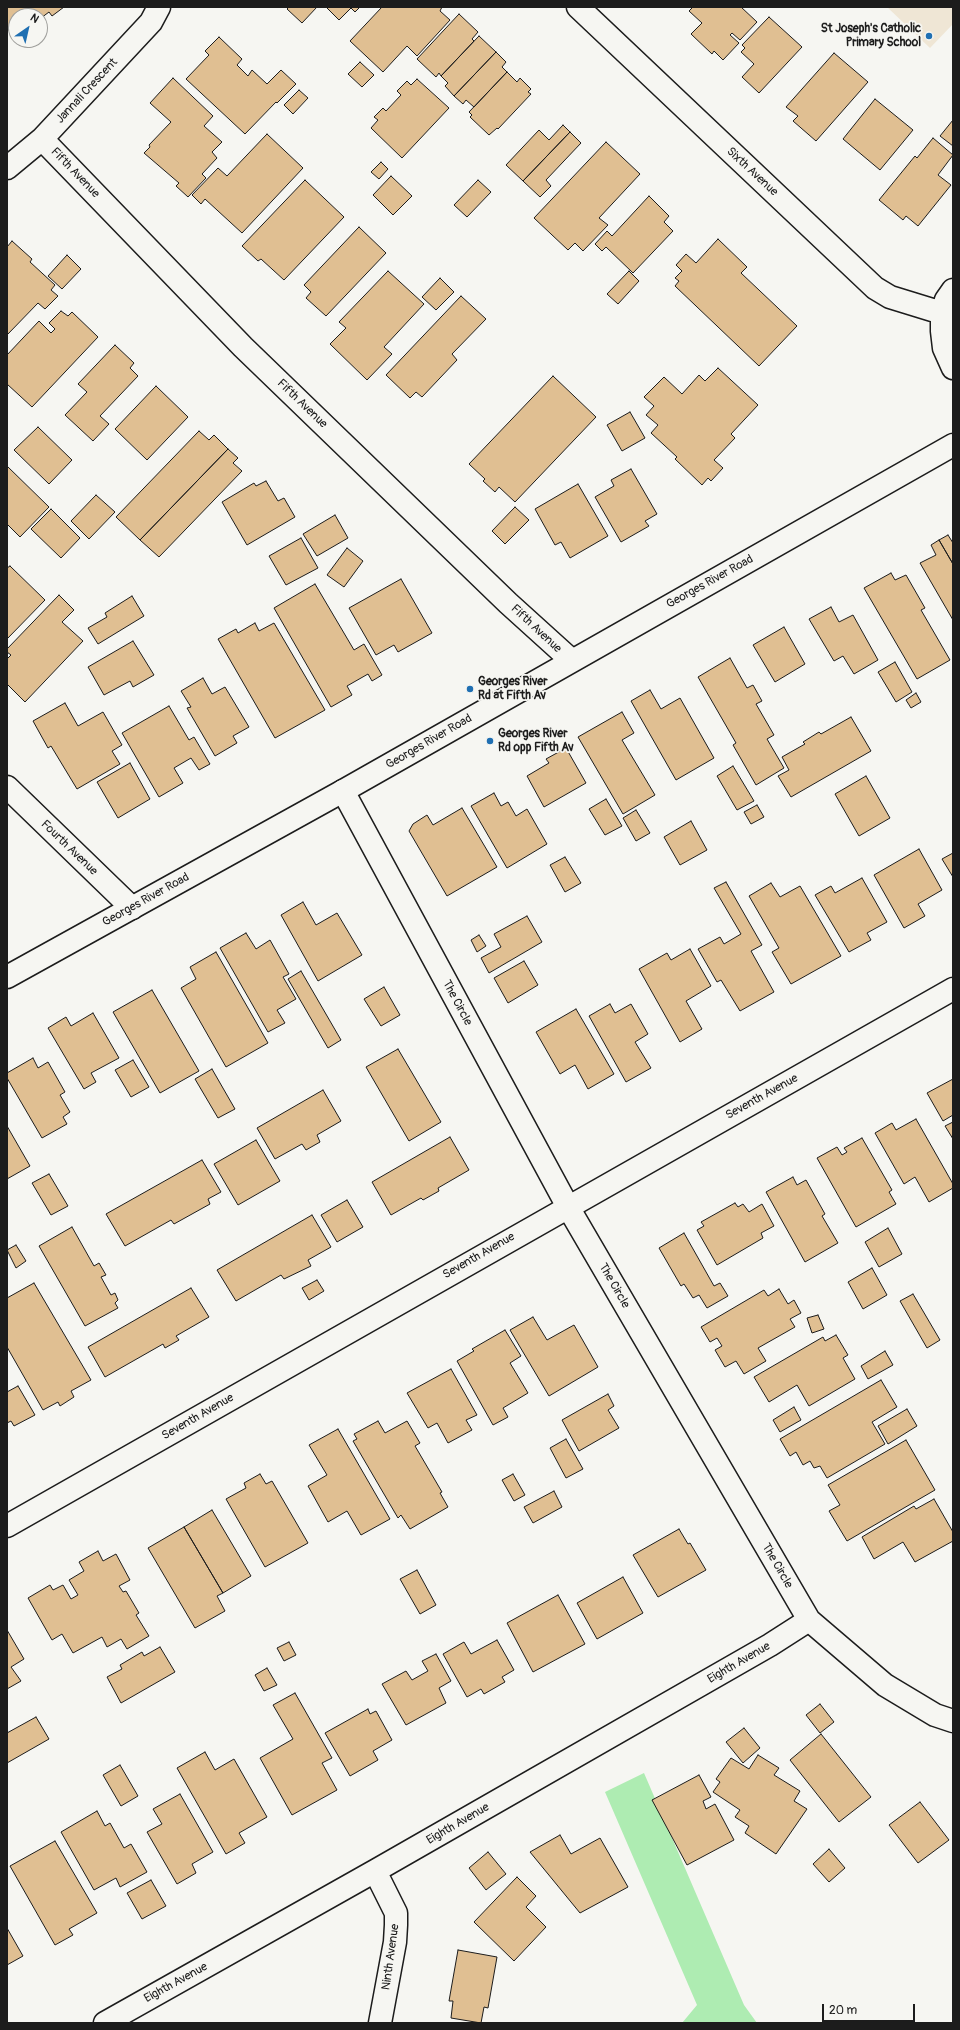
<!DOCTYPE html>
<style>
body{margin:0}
#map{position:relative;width:960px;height:2030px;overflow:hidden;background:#f6f6f2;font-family:Pangolin,sans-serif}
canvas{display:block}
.frame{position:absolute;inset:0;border:8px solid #1c1c1c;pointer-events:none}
.north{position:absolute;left:8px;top:8px;width:40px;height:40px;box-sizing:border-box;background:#f6f6f2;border:1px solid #9f9f9c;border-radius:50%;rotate:34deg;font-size:11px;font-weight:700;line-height:16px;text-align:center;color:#1c1c1c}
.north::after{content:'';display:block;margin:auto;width:14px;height:18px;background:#1f6fb2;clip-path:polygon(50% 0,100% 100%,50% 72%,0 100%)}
.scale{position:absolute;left:822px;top:2004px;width:93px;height:18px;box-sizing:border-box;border:2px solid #1c1c1c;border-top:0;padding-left:5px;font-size:12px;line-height:14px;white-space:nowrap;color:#1c1c1c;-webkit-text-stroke:3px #f6f6f2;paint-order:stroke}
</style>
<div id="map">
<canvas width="960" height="2030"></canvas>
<div class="frame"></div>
<div class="north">N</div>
<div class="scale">20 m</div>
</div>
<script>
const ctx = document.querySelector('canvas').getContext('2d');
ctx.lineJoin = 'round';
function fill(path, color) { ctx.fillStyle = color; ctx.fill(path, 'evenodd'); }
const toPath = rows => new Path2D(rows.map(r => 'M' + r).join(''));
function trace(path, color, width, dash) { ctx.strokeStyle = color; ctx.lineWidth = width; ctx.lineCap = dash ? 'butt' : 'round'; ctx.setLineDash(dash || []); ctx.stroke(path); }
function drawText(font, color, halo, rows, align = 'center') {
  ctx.font = font + ' Pangolin,sans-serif'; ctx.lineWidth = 3.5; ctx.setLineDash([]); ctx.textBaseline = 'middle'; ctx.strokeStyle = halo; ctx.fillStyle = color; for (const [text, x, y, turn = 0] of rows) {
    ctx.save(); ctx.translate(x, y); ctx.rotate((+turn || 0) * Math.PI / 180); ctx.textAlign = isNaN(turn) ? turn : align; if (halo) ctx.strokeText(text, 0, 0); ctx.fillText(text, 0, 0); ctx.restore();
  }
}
fill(toPath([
 [887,7,953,7,953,24,930,48]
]), '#efe6d5');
fill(toPath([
 [644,1773,744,2005,757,2023,682,2023,697,2005,605,1792]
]), '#aeecb2');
const building = toPath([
 [7,7,64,7,52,16,49,12,41,18,44,22,40,25,40,16,16,16,15,38,7,28,7,7],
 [289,7,317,7,302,23,287,9,289,7],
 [326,7,360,7,355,12,351,8,339,20,326,7],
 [382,7,442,7,440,11,450,20,417,56,407,46,383,72,350,41,382,7],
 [693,7,741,7,757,22,740,40,732,33,730,35,739,43,723,60,714,51,712,54,691,34,702,23,689,11,693,7],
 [459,14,478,32,472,39,474,41,441,76,439,73,436,77,417,59,459,14],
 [769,17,802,47,759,93,742,77,754,64,741,52,745,48,742,45,769,17],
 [479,36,496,52,454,96,445,86,448,83,441,76,479,36],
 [219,37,242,59,237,65,248,76,252,70,267,84,281,70,296,84,277,103,276,102,245,134,186,79,209,55,205,51,219,37],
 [496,52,506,62,502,67,507,72,474,107,466,100,463,104,454,96,496,52],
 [834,53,868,82,816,141,793,121,798,116,786,107,834,53],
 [360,62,374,75,362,87,348,74,360,62],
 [507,72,517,82,520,78,531,89,528,92,531,94,498,129,497,128,489,135,470,117,472,115,469,112,507,72],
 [173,78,213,116,204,126,222,142,212,152,217,158,202,174,206,178,188,197,176,186,179,183,144,153,150,147,149,145,171,122,150,103,173,78],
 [417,79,449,108,402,158,371,128,378,120,374,117,383,108,386,111,401,95,397,91,407,81,411,85,417,79],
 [299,90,308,98,293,114,284,105,299,90],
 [875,99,913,130,880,170,843,139,875,99],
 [953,120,953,146,940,136,953,120],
 [563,125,570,132,523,181,506,165,539,130,549,140,563,125],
 [570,132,581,143,546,180,551,186,540,197,523,181,570,132],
 [267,134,303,168,242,233,205,199,201,204,192,195,218,168,227,176,267,134],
 [933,138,953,155,938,175,951,185,918,226,906,216,903,220,879,200,915,156,917,158,933,138],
 [606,142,640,174,599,218,608,225,583,251,575,243,568,250,534,218,606,142],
 [381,162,388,169,379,179,371,172,381,162],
 [391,176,412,196,393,215,373,195,391,176],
 [305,180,344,217,284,280,261,259,258,261,242,246,305,180],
 [478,180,491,192,467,217,454,205,478,180],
 [649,196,669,216,664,222,673,231,633,273,606,247,602,251,595,244,607,231,612,236,649,196],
 [359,227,386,253,326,316,306,298,311,292,304,285,359,227],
 [718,239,747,267,741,273,797,326,759,366,675,286,679,281,675,278,682,271,676,265,686,254,696,263,718,239],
 [12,241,32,259,30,262,55,285,51,290,58,296,45,309,38,303,7,335,7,247,12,241],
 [67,255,81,269,62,289,48,276,67,255],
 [388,271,424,304,384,347,392,354,367,380,330,344,346,328,339,322,388,271],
 [629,271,639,281,618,304,607,294,629,271],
 [440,278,454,292,436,310,422,297,440,278],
 [461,296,486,319,452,354,457,360,422,397,416,392,410,398,386,375,461,296],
 [61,311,68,316,72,312,98,337,32,407,7,384,7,355,39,321,51,333,55,329,49,323,61,311],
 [115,345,134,363,130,368,138,376,100,416,109,424,93,441,65,415,87,392,78,384,115,345],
 [718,368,758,405,731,434,735,438,714,460,723,468,711,481,708,478,702,485,675,459,677,457,651,433,658,425,646,415,654,406,644,397,664,377,682,394,699,375,705,381,718,368],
 [553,376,596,417,515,502,499,487,495,492,483,481,485,479,469,464,553,376],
 [156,386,188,417,147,460,115,429,156,386],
 [630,412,645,438,622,451,607,425,630,412],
 [38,427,72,460,49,484,14,450,38,427],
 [199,431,209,440,214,435,228,449,140,540,116,517,199,431],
 [228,449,238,458,233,463,242,471,159,557,140,540,228,449],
 [7,466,49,507,20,537,7,524,7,466],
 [631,469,657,514,645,521,649,526,621,542,595,497,614,486,611,480,631,469],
 [266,481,278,501,284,498,295,517,247,545,222,502,254,483,256,486,266,481],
 [578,484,608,536,570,558,561,542,555,545,535,509,578,484],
 [96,495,115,512,89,539,71,521,96,495],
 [515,507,529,520,505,544,492,531,515,507],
 [51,509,80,538,61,558,31,529,51,509],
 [335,515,348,538,317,556,303,534,335,515],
 [948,535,953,543,953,564,939,540,948,535],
 [301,538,318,568,286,585,269,556,301,538],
 [939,540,953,564,953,620,920,563,936,555,931,545,939,540],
 [347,548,363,561,344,587,327,575,347,548],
 [10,566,45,600,7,639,7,568,10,566],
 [891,573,895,580,906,575,925,608,921,610,950,660,917,679,864,588,891,573],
 [401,579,432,633,398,652,394,645,376,655,349,608,401,579],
 [315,584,354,650,364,644,382,675,372,681,368,674,347,686,352,695,331,707,274,608,315,584],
 [59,595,74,610,62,622,83,641,25,702,7,684,7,659,11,655,7,652,7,649,59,595],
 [132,596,144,616,98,644,88,628,107,617,105,613,132,596],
 [831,607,839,622,853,615,878,660,854,674,843,656,834,661,809,619,831,607],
 [255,623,259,631,274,623,325,710,275,738,218,639,236,629,238,633,255,623],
 [784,627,805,664,775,682,753,645,784,627],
 [133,641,154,675,133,687,130,681,104,695,88,667,133,641],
 [730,658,747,688,753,685,762,701,756,704,774,735,767,739,784,768,756,785,733,745,736,743,698,677,730,658],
 [895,662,912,692,896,702,878,672,895,662],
 [203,678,212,694,225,687,249,727,233,736,237,743,215,756,187,708,191,707,181,691,203,678],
 [650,690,661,709,680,698,714,758,676,780,631,701,650,690],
 [916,693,921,702,911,708,906,700,916,693],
 [65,703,78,726,103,712,122,745,112,751,120,764,77,789,51,746,48,748,33,721,65,703],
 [169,706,189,740,194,737,210,764,199,770,191,758,174,768,183,783,159,797,122,733,169,706],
 [622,712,634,733,622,740,655,795,623,814,578,737,622,712],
 [851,717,871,751,791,797,778,776,789,770,782,757,805,744,803,742,819,732,821,734,851,717],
 [566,748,586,783,544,807,527,776,549,763,546,759,566,748],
 [130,763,150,799,118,818,97,782,130,763],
 [733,766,754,801,737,810,717,776,733,766],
 [866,776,890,818,859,836,835,794,866,776],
 [494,793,501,806,508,802,516,816,527,809,547,844,507,868,471,806,494,793],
 [606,799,622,826,605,835,589,809,606,799],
 [757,805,764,817,751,824,744,812,757,805],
 [462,808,497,867,447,896,409,831,413,824,427,815,433,825,462,808],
 [636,810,650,833,636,841,623,818,636,810],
 [691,821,707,850,680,865,664,837,691,821],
 [919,849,942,890,918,904,925,916,904,928,874,875,919,849],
 [953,853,953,877,942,859,953,853],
 [565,857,581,883,565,892,550,865,565,857],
 [862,878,887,922,867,933,871,940,849,952,815,895,831,886,835,893,862,878],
 [726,882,762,945,751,951,774,992,740,1011,721,980,717,982,698,949,720,937,724,944,741,934,714,888,726,882],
 [771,883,780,897,800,886,841,956,791,984,772,952,779,948,749,896,771,883],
 [303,902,316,925,337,913,362,955,318,981,281,915,303,902],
 [527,916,542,942,489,973,481,958,501,947,494,934,527,916],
 [246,933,256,949,270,940,289,974,283,977,296,999,277,1010,285,1023,268,1032,220,948,246,933],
 [479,935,486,946,477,952,471,940,479,935],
 [690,949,711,986,686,1001,702,1029,680,1042,639,969,667,953,671,960,690,949],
 [216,952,268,1043,226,1067,181,988,196,979,190,967,216,952],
 [524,961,538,985,508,1003,494,978,524,961],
 [301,971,341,1040,328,1048,288,979,301,971],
 [384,987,400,1015,381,1026,364,999,384,987],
 [152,990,199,1071,160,1093,113,1012,152,990],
 [610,1004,615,1013,631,1004,648,1034,635,1042,651,1068,626,1082,589,1016,610,1004],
 [576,1009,614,1074,588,1089,575,1065,560,1074,536,1032,576,1009],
 [93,1013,119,1058,91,1073,96,1082,84,1089,48,1028,66,1017,71,1026,93,1013],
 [398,1049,441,1122,409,1141,366,1067,398,1049],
 [33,1058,38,1068,48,1062,65,1092,60,1095,70,1112,63,1117,67,1124,42,1138,7,1078,7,1073,33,1058],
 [133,1060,149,1087,131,1097,115,1070,133,1060],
 [212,1069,235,1109,218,1118,195,1079,212,1069],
 [953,1079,953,1115,943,1121,927,1093,953,1079],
 [323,1090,341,1121,317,1135,320,1142,306,1150,302,1144,275,1159,257,1128,323,1090],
 [916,1119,953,1184,953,1188,929,1202,915,1177,904,1184,875,1133,892,1123,896,1130,916,1119],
 [953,1122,953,1139,945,1126,953,1122],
 [7,1126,30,1166,7,1179,7,1126],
 [450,1137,469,1170,438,1188,439,1191,423,1200,421,1198,391,1215,372,1182,450,1137],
 [862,1138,892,1190,889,1192,896,1204,856,1227,817,1158,837,1147,842,1155,847,1152,844,1148,862,1138],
 [256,1140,280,1181,238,1205,214,1164,256,1140],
 [202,1160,221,1192,208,1199,210,1204,174,1224,171,1220,125,1246,106,1214,202,1160],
 [49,1174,68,1206,51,1215,32,1183,49,1174],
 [793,1177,797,1185,806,1180,825,1214,822,1216,838,1243,805,1262,766,1192,793,1177],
 [347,1200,363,1227,337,1242,321,1215,347,1200],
 [735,1203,738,1207,743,1204,749,1212,762,1204,774,1226,761,1233,763,1238,717,1265,697,1230,704,1226,701,1222,735,1203],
 [312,1215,331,1247,308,1260,311,1266,284,1279,281,1275,236,1301,217,1270,312,1215],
 [72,1227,94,1266,99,1263,106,1275,101,1277,111,1295,115,1293,118,1300,115,1303,118,1308,85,1326,39,1246,72,1227],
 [888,1228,902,1254,879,1267,865,1242,888,1228],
 [684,1233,714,1286,720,1283,728,1296,707,1308,699,1295,693,1298,684,1284,681,1286,659,1248,684,1233],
 [16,1245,26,1261,16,1268,7,1250,16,1245],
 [872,1268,887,1295,863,1309,848,1282,872,1268],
 [317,1280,324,1291,309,1300,302,1288,317,1280],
 [34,1283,91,1380,71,1391,74,1397,60,1406,58,1402,43,1410,7,1347,7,1298,34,1283],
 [191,1288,209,1317,176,1336,179,1340,165,1348,163,1344,105,1377,88,1347,191,1288],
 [779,1289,788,1304,794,1300,801,1313,790,1319,795,1327,758,1348,766,1361,744,1374,736,1361,725,1367,715,1350,722,1346,717,1338,710,1342,701,1327,764,1290,768,1296,779,1289],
 [913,1294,940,1340,927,1348,900,1301,913,1294],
 [818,1315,824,1329,812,1333,807,1318,818,1315],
 [533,1317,547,1340,574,1325,598,1367,549,1396,510,1330,533,1317],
 [505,1330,521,1356,510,1363,528,1393,503,1408,508,1417,493,1425,457,1361,474,1351,472,1349,505,1330],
 [836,1335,848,1355,843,1358,855,1379,809,1406,797,1385,769,1402,754,1377,823,1337,825,1341,836,1335],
 [885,1351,893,1365,868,1379,861,1366,885,1351],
 [451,1369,477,1415,466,1420,472,1430,448,1443,437,1423,428,1428,407,1393,451,1369],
 [881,1380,897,1407,872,1422,885,1444,827,1478,820,1466,814,1468,810,1461,803,1465,796,1452,790,1456,780,1439,881,1380],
 [18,1386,35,1415,14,1426,11,1421,7,1423,7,1392,18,1386],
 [608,1394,614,1406,608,1410,619,1428,579,1451,562,1420,608,1394],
 [794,1407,801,1420,780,1432,773,1420,794,1407],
 [907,1409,917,1426,888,1444,878,1426,907,1409],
 [378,1421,385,1433,407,1421,420,1443,415,1446,442,1492,440,1493,448,1507,410,1529,401,1515,398,1518,353,1441,357,1439,354,1434,378,1421],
 [338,1429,390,1519,361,1535,347,1511,328,1522,308,1486,327,1475,309,1445,338,1429],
 [566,1439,583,1469,566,1478,550,1448,566,1439],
 [906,1440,935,1490,847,1541,829,1511,840,1505,828,1485,906,1440],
 [260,1474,266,1484,272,1481,308,1543,265,1567,226,1499,246,1488,244,1483,260,1474],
 [513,1474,525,1495,514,1501,502,1480,513,1474],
 [554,1491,562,1507,533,1523,524,1507,554,1491],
 [934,1499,953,1532,953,1541,915,1562,903,1542,874,1559,862,1537,914,1506,916,1509,934,1499],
 [212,1510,251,1576,223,1593,184,1527,212,1510],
 [184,1527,223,1593,217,1596,225,1611,195,1628,148,1548,184,1527],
 [679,1529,688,1544,690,1543,706,1570,658,1597,633,1555,679,1529],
 [98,1551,103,1561,116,1554,130,1580,119,1586,123,1592,126,1591,139,1613,136,1615,149,1636,127,1649,121,1639,107,1647,102,1637,73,1653,62,1634,52,1640,28,1598,50,1585,53,1590,63,1585,71,1599,78,1595,69,1580,84,1571,79,1562,98,1551],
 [417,1570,436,1605,420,1614,400,1579,417,1570],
 [623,1577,643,1613,597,1639,577,1603,623,1577],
 [558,1595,585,1644,533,1672,507,1623,558,1595],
 [7,1630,24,1659,11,1667,21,1681,7,1689,7,1630],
 [497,1640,514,1670,502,1677,505,1682,484,1694,481,1689,467,1697,443,1654,464,1642,471,1654,497,1640],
 [289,1642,296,1655,284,1661,277,1648,289,1642],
 [160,1647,175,1672,121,1703,107,1677,122,1669,120,1665,142,1652,144,1656,160,1647],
 [436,1654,451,1681,439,1688,446,1703,406,1725,382,1684,406,1671,412,1680,428,1671,422,1661,436,1654],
 [267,1668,277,1685,264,1691,255,1675,267,1668],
 [295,1693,332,1758,322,1763,337,1790,292,1815,260,1758,293,1739,273,1705,295,1693],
 [820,1704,834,1722,820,1733,806,1715,820,1704],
 [368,1709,370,1714,376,1711,392,1740,373,1751,378,1760,350,1776,325,1733,368,1709],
 [36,1717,49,1739,7,1763,7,1733,36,1717],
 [744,1728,760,1748,743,1763,726,1742,744,1728],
 [821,1734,871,1797,839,1822,790,1760,821,1734],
 [205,1752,215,1770,234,1759,267,1817,239,1833,245,1843,226,1854,177,1768,205,1752],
 [758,1755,779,1768,774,1775,800,1791,794,1801,807,1809,776,1854,745,1833,749,1826,735,1817,740,1810,713,1792,720,1782,716,1779,731,1758,749,1769,758,1755],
 [120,1765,138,1796,121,1806,103,1775,120,1765],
 [699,1775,711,1797,703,1801,706,1809,715,1804,734,1840,687,1865,652,1800,699,1775],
 [180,1794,213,1852,192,1864,196,1873,177,1884,147,1832,162,1824,153,1809,180,1794],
 [920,1802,949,1840,918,1863,889,1825,920,1802],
 [97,1811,105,1826,110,1823,124,1848,131,1844,147,1872,120,1887,116,1878,94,1890,61,1832,97,1811],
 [560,1835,571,1854,600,1838,628,1887,580,1913,530,1852,560,1835],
 [55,1841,97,1913,69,1929,73,1935,55,1945,10,1866,55,1841],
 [829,1849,845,1868,829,1882,813,1864,829,1849],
 [488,1852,506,1874,486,1890,469,1868,488,1852],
 [517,1877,536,1896,526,1907,546,1927,514,1961,474,1922,517,1877],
 [151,1880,166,1906,142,1919,127,1893,151,1880],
 [7,1928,23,1956,7,1965,7,1928],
 [458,1950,497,1957,488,2008,484,2007,481,2023,451,2018,453,2001,449,2001,458,1950]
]);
fill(building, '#e0bf92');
trace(building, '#1c1c1c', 1);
const street = toPath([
 [578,7,875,288,890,297,942,313],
 [42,139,243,347,508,603,571,660],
 [7,168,42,139,151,22,159,7],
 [953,290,946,300,942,313,942,331,944,348,953,368],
 [7,787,132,908],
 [343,791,568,1207,809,1620,885,1685,935,1715,953,1721],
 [7,1526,953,989],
 [375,1871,396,1913,396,1925,395,1942,380,2023],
 [105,2023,375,1871,770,1645,809,1620]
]);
const secondary = toPath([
 [7,977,343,791,953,445]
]);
trace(street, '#1c1c1c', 25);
trace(secondary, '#1c1c1c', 25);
trace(street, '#f6f6f2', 22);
trace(secondary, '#f6f6f2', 22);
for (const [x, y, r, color] of [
 [929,36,4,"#1f6fb2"],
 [470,689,4,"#1f6fb2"],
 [490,741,4,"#1f6fb2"]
]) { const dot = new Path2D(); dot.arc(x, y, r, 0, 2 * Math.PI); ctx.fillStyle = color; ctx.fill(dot); trace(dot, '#f6f6f2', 1.5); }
drawText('bold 12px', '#1c1c1c', '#f6f6f2', [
 ["St Joseph's Catholic",921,29,"right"],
 ["Primary School",921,43,"right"],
 ["Georges River",478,682],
 ["Rd at Fifth Av",478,696],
 ["Georges River",498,734],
 ["Rd opp Fifth Av",498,748]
], 'left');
drawText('12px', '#1c1c1c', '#f6f6f2', [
 ["Jannali Crescent",87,91,-47],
 ["Sixth Avenue",752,172,43],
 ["Fifth Avenue",75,173,46],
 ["Fifth Avenue",302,404,44],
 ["Georges River Road",710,582,-29],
 ["Fifth Avenue",536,629,43],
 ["Georges River Road",429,742,-30],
 ["Fourth Avenue",69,848,44],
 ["Georges River Road",146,900,-29],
 ["The Circle",457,1003,62],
 ["Seventh Avenue",762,1097,-29],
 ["Seventh Avenue",479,1256,-30],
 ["The Circle",614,1286,60],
 ["Seventh Avenue",198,1417,-30],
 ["The Circle",777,1566,60],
 ["Eighth Avenue",739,1663,-30],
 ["Eighth Avenue",458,1824,-30],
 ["Ninth Avenue",391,1957,-82],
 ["Eighth Avenue",176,1983,-29]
]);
</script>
